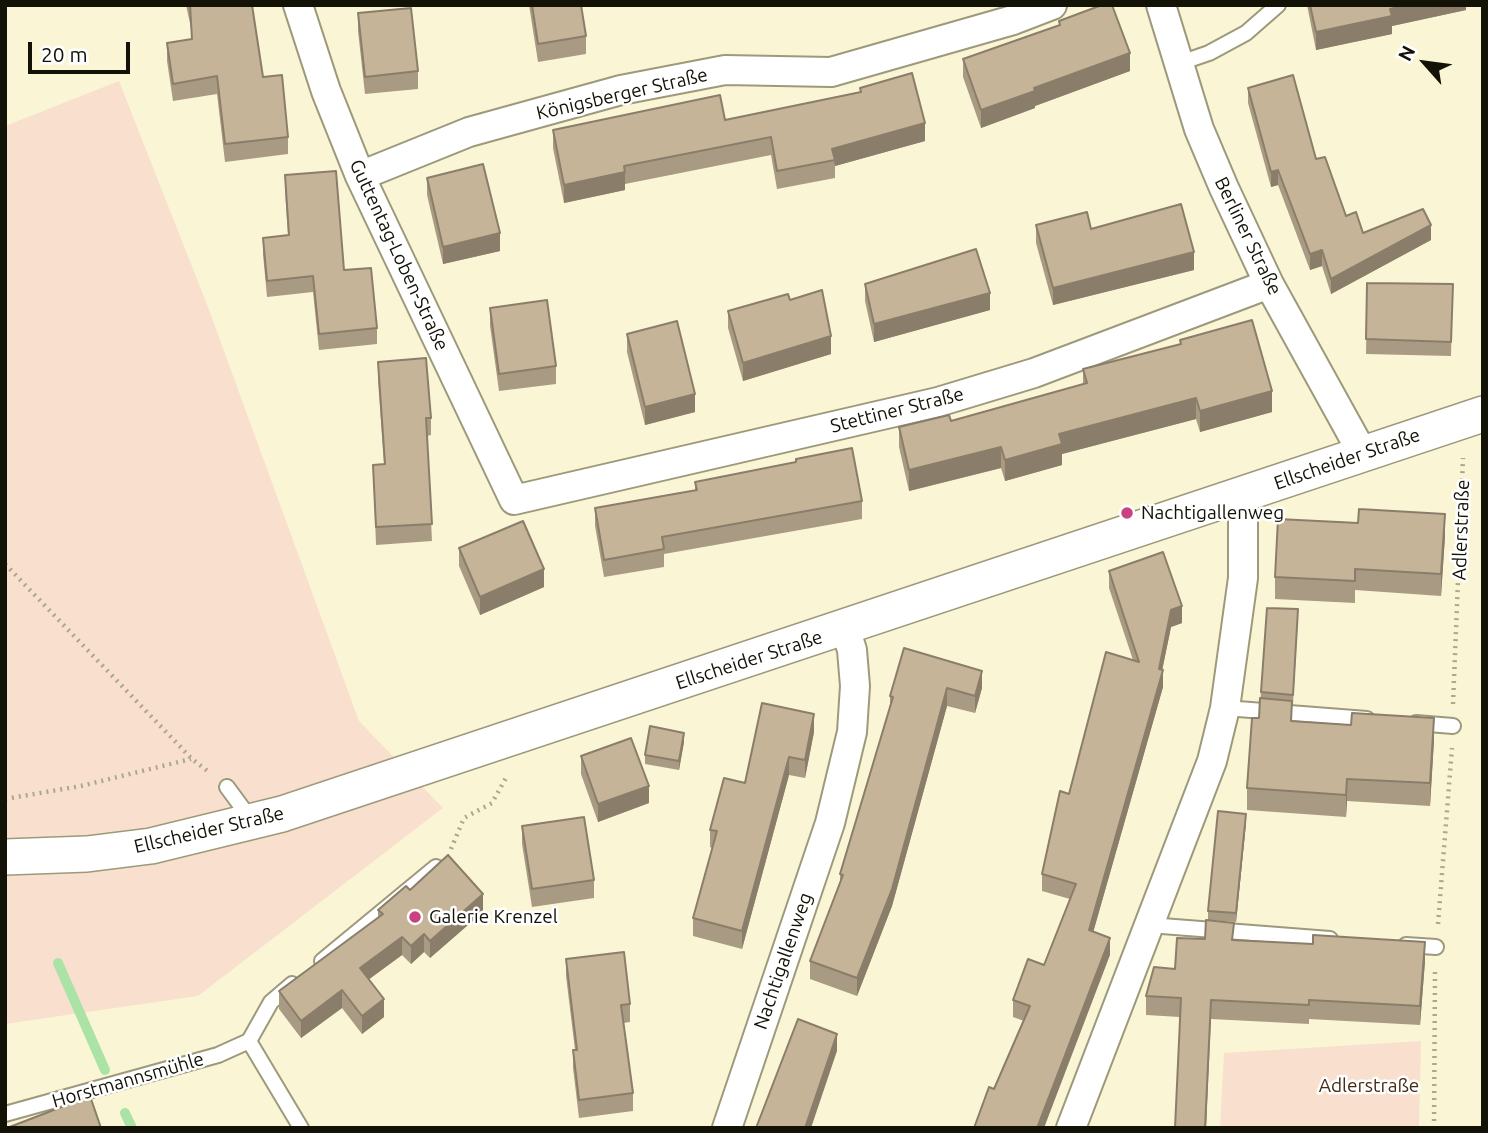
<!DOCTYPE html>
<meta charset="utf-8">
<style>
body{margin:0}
#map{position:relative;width:1488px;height:1133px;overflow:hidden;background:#faf6d5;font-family:Ubuntu,sans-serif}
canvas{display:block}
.frame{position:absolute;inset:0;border:7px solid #131207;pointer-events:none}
.north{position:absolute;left:1390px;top:28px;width:70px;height:70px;-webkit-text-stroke:5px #fff;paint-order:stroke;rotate:298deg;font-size:19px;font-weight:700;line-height:28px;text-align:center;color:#131207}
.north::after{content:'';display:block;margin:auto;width:24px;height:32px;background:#131207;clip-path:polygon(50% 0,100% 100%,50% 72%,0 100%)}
.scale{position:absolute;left:28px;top:42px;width:102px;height:32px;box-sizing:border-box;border:4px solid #131207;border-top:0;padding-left:9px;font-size:21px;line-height:24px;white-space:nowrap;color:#131207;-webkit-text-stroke:5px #fff;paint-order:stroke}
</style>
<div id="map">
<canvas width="1488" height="1133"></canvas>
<div class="frame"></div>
<div class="north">N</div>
<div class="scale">20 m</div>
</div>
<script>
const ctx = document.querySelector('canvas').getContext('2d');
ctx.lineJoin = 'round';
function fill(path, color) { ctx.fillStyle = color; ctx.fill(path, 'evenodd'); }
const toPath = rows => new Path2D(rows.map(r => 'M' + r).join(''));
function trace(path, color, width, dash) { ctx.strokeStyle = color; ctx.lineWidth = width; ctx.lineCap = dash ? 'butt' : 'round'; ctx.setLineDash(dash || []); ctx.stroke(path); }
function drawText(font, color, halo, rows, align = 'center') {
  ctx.font = font + ' Ubuntu,sans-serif'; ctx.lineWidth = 5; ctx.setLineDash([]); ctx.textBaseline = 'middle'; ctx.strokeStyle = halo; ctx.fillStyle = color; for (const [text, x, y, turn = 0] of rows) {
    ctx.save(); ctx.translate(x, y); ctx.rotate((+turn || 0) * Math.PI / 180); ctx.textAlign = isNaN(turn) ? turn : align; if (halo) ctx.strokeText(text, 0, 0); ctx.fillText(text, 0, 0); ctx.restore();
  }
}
fill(toPath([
 [119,81,208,307,359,721,443,808,198,996,5,1024,5,126],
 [1421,1041,1419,1128,1220,1128,1224,1053]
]), '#f9e0ce');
trace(toPath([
 [58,963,105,1070],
 [125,1113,132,1128]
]), '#abe3a7', 10);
const service = toPath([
 [1177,64,1209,53,1246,33,1278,5],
 [1225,708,1367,719],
 [1416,723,1453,726],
 [227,787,252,821],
 [1149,925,1330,939],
 [1406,945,1436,947],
 [322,961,436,867],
 [249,1041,301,1128],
 [5,1114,218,1055,249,1041,271,1002,292,984]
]);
const minor = toPath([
 [298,5,326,91,360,176,514,500,938,402,1034,373,1269,284],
 [1161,5,1199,129,1224,188,1269,284,1363,454],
 [360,176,469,132,621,90,725,70,831,72,1013,20,1052,5],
 [727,1128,830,823,852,732,855,686,852,650,845,628],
 [1071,1128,1212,761,1225,708,1243,578,1243,494]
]);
const tertiary = toPath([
 [5,857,87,854,151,846,282,814,1483,414]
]);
trace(service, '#9d997b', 18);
trace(minor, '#9d997b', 32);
trace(tertiary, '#9d997b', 38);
trace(toPath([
 [5,564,192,759,210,773],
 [1453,704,1463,458],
 [5,799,81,786,191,759],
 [451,849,464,818,492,803,507,776],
 [1438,924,1452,748],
 [1434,1128,1435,971]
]), '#aba88e', 4.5, [2, 5]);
trace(service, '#fff', 14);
trace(minor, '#fff', 28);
trace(tertiary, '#fff', 35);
fill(toPath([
 [186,5,252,5,263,77,288,137,288,154,225,162,217,94,173,101,167,61,167,43,191,39,191,28],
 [529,5,581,5,586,36,586,54,538,62],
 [1307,5,1466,5,1466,10,1392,26,1392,34,1316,50],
 [358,13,418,71,418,89,365,94,358,31],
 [1059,21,1130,71,1035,106,1035,108,981,128,963,77,963,59,1059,25],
 [860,88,925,141,835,166,835,178,777,189,771,155,625,184,625,190,564,203,553,148,553,130,725,120,860,92],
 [1248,88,1316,159,1346,216,1363,233,1431,240,1331,294,1322,266,1310,270,1278,185,1271,187,1248,103],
 [285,175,344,270,377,328,377,344,319,350,313,292,267,297,263,254,263,238,288,235,285,191],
 [427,178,500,251,443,264,427,195],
 [1036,225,1091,229,1194,270,1053,305,1036,243],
 [1367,283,1453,284,1451,356,1366,354],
 [865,284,990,310,874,342,865,301],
 [790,300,831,354,743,381,728,328,728,311],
 [490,308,556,366,556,384,499,391,490,326],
 [627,334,695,412,645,425,627,352],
 [1180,340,1272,412,1200,432,1196,419,1062,454,1062,465,1005,481,1001,468,909,491,899,447,899,427,951,421,1083,384,1083,369,1180,345],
 [378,362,431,418,431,435,427,436,432,541,376,545,373,465,384,464,378,380],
 [695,482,862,501,862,519,664,554,664,567,604,577,595,526,595,508,695,491],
 [1358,523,1445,536,1441,596,1355,590,1355,603,1275,599,1275,577],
 [459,548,544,587,480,615,459,566],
 [1109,571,1182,623,1171,627,1162,670,1163,687,1093,932,1110,955,994,1089,1024,1021,1013,1017,1013,1000,1044,965,1070,899,1042,891,1042,874,1069,794,1133,660,1109,588],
 [1298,619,1293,704,1292,704,1292,721,1434,740,1430,806,1347,801,1346,817,1247,810,1247,788,1259,718,1261,692],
 [904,648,982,688,975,713,947,706,892,906,857,996,810,979,810,961,840,883,840,874,890,707,890,696],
 [814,732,805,778,789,775,742,949,693,936,693,918,712,848,710,847,710,830],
 [684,742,679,770,645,764,645,755],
 [581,756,649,803,598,822,581,774],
 [1246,823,1236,922,1208,920,1208,911],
 [522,826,594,880,594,898,532,907,522,844],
 [410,890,483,912,430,958,424,952,411,964,402,955,369,979,384,1017,362,1034,342,1008,301,1038,279,1009,279,991,378,918,378,910],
 [1234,940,1425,961,1420,1025,1309,1019,1309,1024,1211,1019,1206,1128,1175,1128,1180,1017,1146,1015,1146,996,1175,969],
 [566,959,630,1004,630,1022,623,1023,633,1093,633,1111,579,1118,573,1068,573,1050,575,1050,566,976]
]), '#a99b83');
fill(toPath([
 [1406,5,1466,5,1466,10,1392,26,1392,34,1316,50,1316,32,1390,9],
 [1130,53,1130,71,1035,106,1035,108,981,128,981,110,1034,88],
 [925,123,925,141,835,166,832,149],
 [1278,170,1278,185,1271,187,1271,172],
 [625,172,625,190,564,203,564,185],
 [1431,225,1431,240,1331,294,1331,279],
 [500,233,500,251,443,264,443,247],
 [1322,250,1322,266,1310,270,1310,254],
 [1194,252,1194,270,1053,305,1053,288],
 [990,293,990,310,874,342,874,324],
 [831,336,831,354,743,381,743,363],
 [1272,391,1272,412,1200,432,1200,411],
 [695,394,695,412,645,425,645,407],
 [1196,398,1196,419,1062,454,1062,465,1005,481,1005,460,1059,434],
 [1001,447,1001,468,909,491,909,470],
 [1445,514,1445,536,1441,596,1441,574],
 [544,569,544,587,480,615,480,597],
 [1182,606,1182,623,1171,627,1159,686,1159,669,1171,610],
 [1163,670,1163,687,1089,947,1089,930],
 [982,671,982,688,975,713,975,696],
 [947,688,947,706,892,906,857,996,857,978],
 [814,714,814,732,805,778,805,760],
 [1434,718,1434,740,1430,806,1430,783],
 [684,733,684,742,679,770,679,761],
 [789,757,789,775,742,949,742,931],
 [1347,779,1347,801,1346,817,1346,795],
 [649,786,649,803,598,822,598,804],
 [1246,814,1246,823,1236,922,1236,913],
 [483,894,483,912,430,958,430,941],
 [424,934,424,952,411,964,411,946],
 [402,937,402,955,360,986,360,968],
 [1110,938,1110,955,1044,1128,1037,1128],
 [1425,942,1425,961,1420,1025,1420,1006],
 [342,990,342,1008,301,1038,301,1021],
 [384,999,384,1017,362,1034,362,1016],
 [1211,1000,1206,1128,1205,1128],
 [837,1034,837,1051,811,1128,805,1128]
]), '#8a7e6a');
const building = toPath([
 [190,5,252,5,263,77,282,75,288,137,225,144,217,76,173,84,167,43,192,39,190,5],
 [532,5,581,5,586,36,538,44,532,5],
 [1102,5,1112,5,1130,53,1034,88,1035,91,981,110,963,59,1060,25,1059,21,1102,5],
 [1310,5,1406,5,1390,9,1392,16,1316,32,1310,5],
 [411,8,418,71,365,77,358,13,411,8],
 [912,73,925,123,832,149,835,160,777,171,771,137,624,166,625,172,564,185,553,130,720,95,725,120,861,92,860,88,912,73],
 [1293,75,1316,159,1325,157,1346,216,1356,212,1363,233,1423,209,1431,225,1331,279,1322,250,1310,254,1278,170,1271,172,1248,88,1293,75],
 [483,164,500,233,443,247,427,178,483,164],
 [336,171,344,270,371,268,377,328,319,334,313,276,267,281,263,238,289,235,285,175,336,171],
 [1181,204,1194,252,1053,288,1036,225,1087,212,1091,229,1181,204],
 [976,249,990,293,874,324,865,284,976,249],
 [1367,283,1453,284,1451,342,1366,339,1367,283],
 [822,290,831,336,743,363,728,311,788,294,790,300,822,290],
 [547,300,556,366,499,374,490,308,547,300],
 [1252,320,1272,391,1200,411,1196,398,1059,434,1062,444,1005,460,1001,447,909,470,899,427,949,415,951,421,1087,383,1083,369,1181,344,1180,340,1252,320],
 [677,321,695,394,645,407,627,334,677,321],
 [426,358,431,418,426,418,432,524,376,527,373,465,385,464,378,362,426,358],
 [852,448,862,501,662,537,664,549,604,560,595,508,697,490,695,482,796,462,796,459,852,448],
 [1359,509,1445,514,1441,574,1355,569,1355,581,1275,577,1278,519,1358,523,1359,509],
 [523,521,544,569,480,597,459,548,523,521],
 [1163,552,1182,606,1171,610,1159,669,1163,670,1089,930,1110,938,1037,1128,974,1128,989,1087,994,1089,1030,1006,1013,1000,1028,959,1044,965,1076,884,1042,874,1060,791,1069,794,1106,652,1139,662,1109,571,1163,552],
 [1267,608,1298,609,1293,695,1261,692,1267,608],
 [904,648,982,671,975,696,947,688,892,889,857,978,810,961,843,875,840,874,893,697,890,696,904,648],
 [1260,698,1292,701,1291,721,1351,725,1352,713,1434,718,1430,783,1347,779,1346,795,1247,788,1252,718,1259,718,1260,698],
 [762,703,814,714,805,760,789,757,742,931,693,918,717,831,710,830,724,778,745,783,762,703],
 [650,726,684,733,679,761,645,755,650,726],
 [631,738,649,786,598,804,581,756,631,738],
 [1218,811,1246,814,1236,913,1208,911,1218,811],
 [584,817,594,880,532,889,522,826,584,817],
 [448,855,483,894,430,941,424,934,411,946,402,937,360,968,384,999,362,1016,342,990,301,1021,279,991,383,914,378,910,406,886,410,890,448,855],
 [1206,920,1234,923,1232,940,1313,944,1313,935,1425,942,1420,1006,1309,1000,1309,1005,1211,1000,1205,1128,1175,1128,1181,998,1146,996,1154,967,1175,969,1177,938,1205,939,1206,920],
 [624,952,630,1004,621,1005,633,1093,579,1100,573,1050,577,1050,566,959,624,952],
 [798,1019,837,1034,805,1128,756,1128,798,1019],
 [90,1096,101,1128,7,1128,90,1096]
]);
fill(building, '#c5b498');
trace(building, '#8a7e6a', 2);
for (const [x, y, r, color] of [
 [1127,513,7,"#c9417f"],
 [415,917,7,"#c9417f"]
]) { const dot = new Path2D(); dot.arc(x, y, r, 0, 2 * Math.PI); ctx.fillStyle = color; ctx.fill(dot); trace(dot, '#fff', 2.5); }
drawText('19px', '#131207', '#fff', [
 ["Königsberger Straße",622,94,-13],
 ["Berliner Straße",1248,236,64],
 ["Guttentag-Loben-Straße",399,255,65],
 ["Stettiner Straße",897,410,-14],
 ["Ellscheider Straße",1347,459,-19],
 ["Adlerstraße",1461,530,-88],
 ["Ellscheider Straße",749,660,-18],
 ["Ellscheider Straße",209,830,-13],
 ["Nachtigallenweg",783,961,-71],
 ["Horstmannsmühle",128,1080,-16]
]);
drawText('19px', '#131207', '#fff', [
 ["Nachtigallenweg",1141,513],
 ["Galerie Krenzel",429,917]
], 'left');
drawText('19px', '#452b14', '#fff', [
 ["Adlerstraße",1369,1086]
]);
</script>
